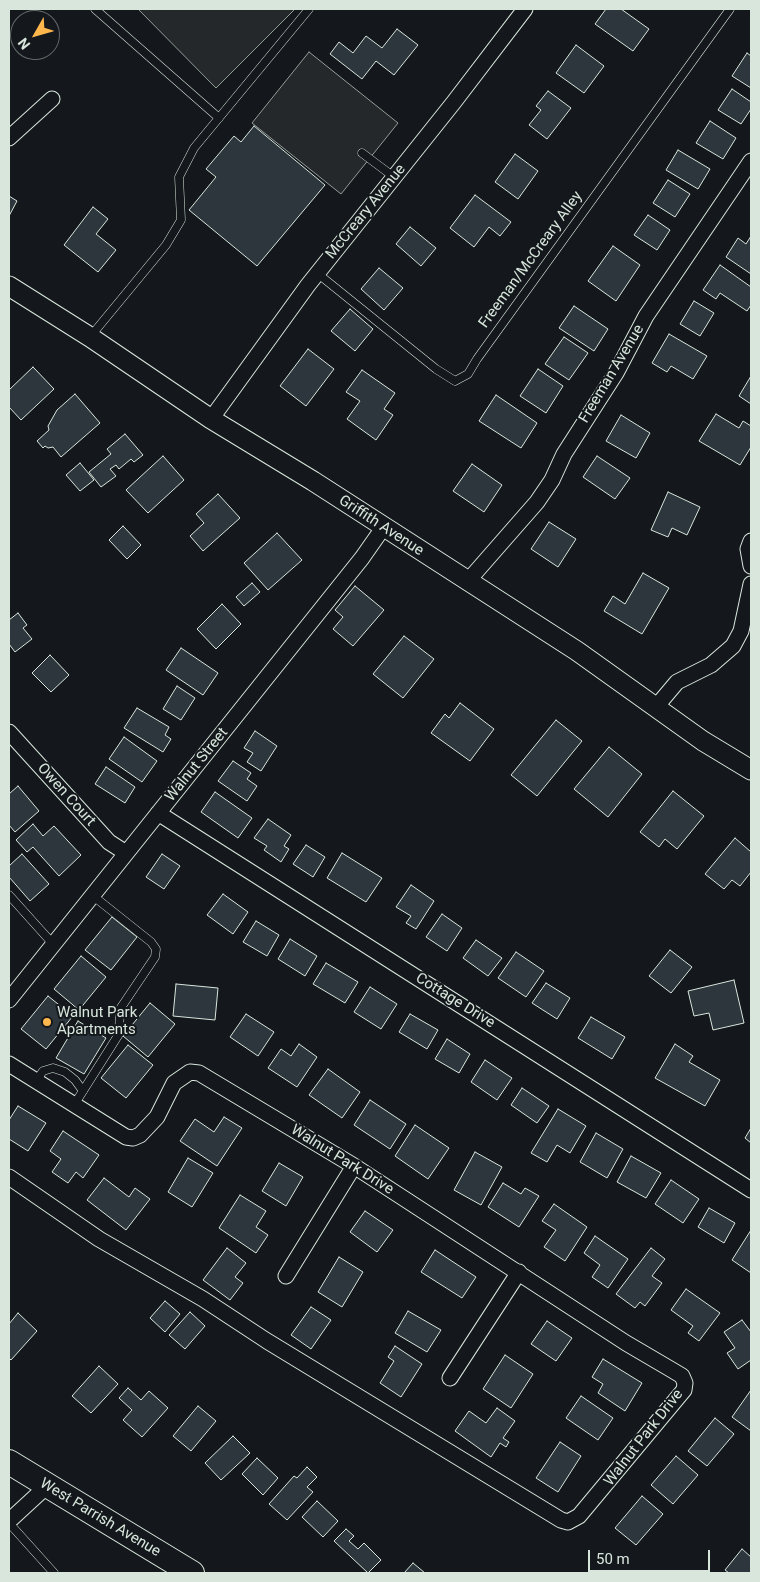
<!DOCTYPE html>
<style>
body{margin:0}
#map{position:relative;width:760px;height:1582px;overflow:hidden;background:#14181c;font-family:Roboto,sans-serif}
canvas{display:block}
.frame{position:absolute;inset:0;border:10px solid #d8e6dc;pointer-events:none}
.north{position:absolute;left:10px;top:10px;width:50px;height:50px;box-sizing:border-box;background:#14181c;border:1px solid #626a69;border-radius:50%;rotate:232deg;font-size:14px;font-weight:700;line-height:20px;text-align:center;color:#d8e6dc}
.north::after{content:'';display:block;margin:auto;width:18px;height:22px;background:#ffb74d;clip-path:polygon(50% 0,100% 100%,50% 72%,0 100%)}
.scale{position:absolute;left:588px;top:1550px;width:122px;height:22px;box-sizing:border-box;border:2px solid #d8e6dc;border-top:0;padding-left:6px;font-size:15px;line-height:18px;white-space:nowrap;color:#d8e6dc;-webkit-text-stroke:4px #14181c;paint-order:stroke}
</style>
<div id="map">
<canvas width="760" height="1582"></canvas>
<div class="frame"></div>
<div class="north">N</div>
<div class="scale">50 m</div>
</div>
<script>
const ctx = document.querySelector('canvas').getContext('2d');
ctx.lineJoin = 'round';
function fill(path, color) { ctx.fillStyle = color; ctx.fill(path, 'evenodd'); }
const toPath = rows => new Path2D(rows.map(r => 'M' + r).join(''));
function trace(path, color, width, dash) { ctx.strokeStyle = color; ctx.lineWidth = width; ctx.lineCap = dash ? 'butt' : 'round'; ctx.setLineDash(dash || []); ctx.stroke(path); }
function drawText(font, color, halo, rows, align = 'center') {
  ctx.font = font + ' Roboto,sans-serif'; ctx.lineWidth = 4; ctx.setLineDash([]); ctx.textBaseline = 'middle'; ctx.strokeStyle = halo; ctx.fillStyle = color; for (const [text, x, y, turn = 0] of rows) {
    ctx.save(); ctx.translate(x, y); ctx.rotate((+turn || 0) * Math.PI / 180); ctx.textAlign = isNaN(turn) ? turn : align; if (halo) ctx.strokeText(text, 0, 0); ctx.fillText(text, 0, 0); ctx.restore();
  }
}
const parking = toPath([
 [138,9,295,9,216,88,138,9],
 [309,52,398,123,341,194,252,123,309,52]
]);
fill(parking, '#24282b');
trace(parking, '#939e99', 1);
const building = toPath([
 [606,9,621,9,649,29,633,51,595,24,606,9],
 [397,29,418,45,394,75,376,61,362,79,330,54,339,42,353,53,366,36,382,48,397,29],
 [576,45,604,66,584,93,556,73,576,45],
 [747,53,751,56,751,88,732,76,747,53],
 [732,89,751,102,751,109,741,124,718,110,732,89],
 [548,91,571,108,547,139,529,125,541,110,536,106,548,91],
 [710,121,736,138,723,159,696,143,710,121],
 [254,126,325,185,257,266,189,210,216,177,206,169,234,136,241,142,254,126],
 [678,150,710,169,698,189,666,170,678,150],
 [515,154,538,171,518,199,495,182,515,154],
 [668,180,690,194,675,217,653,203,668,180],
 [475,195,511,222,500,236,489,227,474,247,450,228,475,195],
 [9,196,17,201,9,216,9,196],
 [93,207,108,219,96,234,116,250,98,272,64,245,93,207],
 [648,215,670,230,657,250,634,235,648,215],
 [410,227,436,248,421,266,396,244,410,227],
 [751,236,751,274,726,257,738,238,746,244,751,236],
 [613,246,640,265,616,301,588,281,613,246],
 [720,265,751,287,751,305,747,311,720,293,716,299,703,290,720,265],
 [379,268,403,288,384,310,361,289,379,268],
 [694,301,714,313,700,336,680,324,694,301],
 [574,306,608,329,594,351,559,328,574,306],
 [350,309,373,329,355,351,331,331,350,309],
 [669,334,707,356,693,379,671,366,667,372,652,363,669,334],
 [564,337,588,353,569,380,545,364,564,337],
 [308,349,334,369,306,406,280,386,308,349],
 [33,367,54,389,21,420,9,407,9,390,33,367],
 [538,369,563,386,546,413,520,396,538,369],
 [362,370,395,393,384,409,393,415,376,440,347,419,360,401,346,392,362,370],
 [751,376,751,404,739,396,751,376],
 [75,394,100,423,61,457,53,447,48,448,45,446,43,448,37,441,49,430,48,426,57,410,75,394],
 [496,395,537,423,521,448,479,421,496,395],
 [716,414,739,428,743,421,751,426,751,447,740,465,699,441,716,414],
 [621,415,650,433,636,458,606,441,621,415],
 [125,434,143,455,134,462,131,459,119,469,116,465,110,469,116,476,101,487,89,472,111,454,107,449,125,434],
 [163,456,184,480,148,513,126,490,163,456],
 [597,456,630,478,615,499,583,477,597,456],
 [80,463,94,480,80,491,66,475,80,463],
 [472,464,502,485,484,512,453,491,472,464],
 [668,492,700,507,687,535,672,528,668,537,651,530,668,492],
 [218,494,240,518,203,551,190,536,204,523,196,514,218,494],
 [549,522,576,539,558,567,531,549,549,522],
 [123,526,141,545,127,559,109,540,123,526],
 [277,533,302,560,268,590,244,563,277,533],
 [643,573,669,588,642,634,604,611,613,596,625,604,643,573],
 [252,583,260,592,244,606,236,597,252,583],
 [355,586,384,610,353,646,333,629,343,617,335,610,355,586],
 [222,604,241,624,216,649,197,629,222,604],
 [18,613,27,625,23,628,32,639,15,652,9,644,9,620,18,613],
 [404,636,434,659,403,698,373,674,404,636],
 [181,648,218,673,203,695,166,670,181,648],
 [50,655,69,675,51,692,32,673,50,655],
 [177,686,195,698,181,720,163,709,177,686],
 [460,703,494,729,470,761,431,733,445,714,449,718,460,703],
 [137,708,169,727,165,735,171,739,163,752,124,728,137,708],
 [556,720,582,741,537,796,511,775,556,720],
 [255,731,277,746,261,771,247,762,253,753,244,748,255,731],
 [124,737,157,761,142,782,109,759,124,737],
 [609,747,642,774,608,817,574,789,609,747],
 [233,761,251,773,247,779,257,786,247,801,218,781,233,761],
 [106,767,135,787,125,803,95,784,106,767],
 [18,786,39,811,15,832,9,825,9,794,18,786],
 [673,791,704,816,677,849,665,839,659,847,640,832,673,791],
 [215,792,252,818,238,838,201,812,215,792],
 [268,819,291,835,284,846,289,849,281,862,264,850,267,846,254,838,268,819],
 [33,824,43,836,54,826,81,855,59,876,33,847,27,852,16,840,33,824],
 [735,838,751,852,751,872,740,886,732,880,724,889,705,874,735,838],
 [306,845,325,857,313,877,293,864,306,845],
 [342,853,382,878,366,902,327,878,342,853],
 [22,854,49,884,30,901,9,877,9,866,22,854],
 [162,854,180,866,164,889,146,877,162,854],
 [411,885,434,901,416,929,406,923,411,916,396,907,411,885],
 [223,894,248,912,233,934,207,915,223,894],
 [442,914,462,928,447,951,426,937,442,914],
 [112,917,137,937,111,970,85,950,112,917],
 [256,921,279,935,267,956,243,942,256,921],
 [290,939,317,956,305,976,278,959,290,939],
 [476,940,502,958,488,976,463,958,476,940],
 [670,950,692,967,671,993,649,976,670,950],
 [516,952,544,971,526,997,498,978,516,952],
 [81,956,106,977,79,1010,54,989,81,956],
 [326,963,358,982,345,1003,313,984,326,963],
 [734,980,744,1023,713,1030,709,1013,694,1016,688,991,734,980],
 [546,983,570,998,557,1019,532,1003,546,983],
 [176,984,218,988,215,1020,173,1016,176,984],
 [370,987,397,1004,381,1029,354,1012,370,987],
 [48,996,73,1016,46,1049,21,1029,48,996],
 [150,1003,175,1024,148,1057,123,1036,150,1003],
 [246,1014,274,1032,258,1056,230,1037,246,1014],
 [410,1014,438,1030,427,1049,399,1032,410,1014],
 [591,1017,625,1037,612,1059,578,1038,591,1017],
 [78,1021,106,1038,84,1074,56,1058,78,1021],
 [447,1039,470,1054,459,1073,435,1059,447,1039],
 [299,1044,317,1057,297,1087,268,1068,281,1049,291,1056,299,1044],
 [675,1044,693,1056,689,1062,720,1080,705,1106,655,1078,675,1044],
 [128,1045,153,1065,126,1098,101,1078,128,1045],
 [485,1060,512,1078,497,1100,471,1082,485,1060],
 [328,1069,360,1092,342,1118,309,1095,328,1069],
 [522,1088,549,1106,537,1123,511,1105,522,1088],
 [370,1100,406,1124,390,1149,354,1125,370,1100],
 [18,1106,46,1123,28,1151,9,1139,9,1120,18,1106],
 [558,1109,586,1126,570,1153,557,1145,547,1162,531,1153,558,1109],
 [224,1117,242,1128,217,1166,180,1141,195,1119,214,1132,224,1117],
 [415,1125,449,1148,428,1179,395,1156,415,1125],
 [751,1128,751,1143,745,1138,751,1128],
 [63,1131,99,1155,83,1178,76,1172,68,1183,52,1172,61,1159,50,1151,63,1131],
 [596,1133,623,1149,607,1178,580,1162,596,1133],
 [475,1152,502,1167,481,1205,454,1190,475,1152],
 [631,1156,661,1173,646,1198,617,1182,631,1156],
 [188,1158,213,1173,192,1207,168,1192,188,1158],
 [279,1163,303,1177,286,1206,262,1191,279,1163],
 [104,1178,129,1197,135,1188,150,1199,126,1230,87,1200,104,1178],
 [671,1180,699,1199,683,1223,655,1204,671,1180],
 [503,1183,521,1194,525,1188,539,1196,519,1227,488,1207,503,1183],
 [240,1195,266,1211,256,1227,268,1235,256,1253,219,1228,240,1195],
 [554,1204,587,1227,565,1261,544,1247,556,1230,542,1221,554,1204],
 [709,1208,735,1223,724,1243,698,1227,709,1208],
 [365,1211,393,1230,377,1252,350,1232,365,1211],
 [751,1230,751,1273,732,1260,751,1230],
 [595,1236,628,1259,608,1288,592,1277,600,1265,584,1253,595,1236],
 [227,1248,246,1263,235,1277,243,1283,230,1300,203,1280,227,1248],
 [651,1248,665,1259,652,1276,662,1283,645,1306,640,1302,635,1308,616,1294,651,1248],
 [435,1250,476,1277,462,1298,421,1272,435,1250],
 [339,1257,363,1272,342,1307,318,1292,339,1257],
 [686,1289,720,1313,699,1341,688,1333,693,1326,671,1310,686,1289],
 [165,1301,180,1314,165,1332,150,1318,165,1301],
 [311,1307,331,1320,311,1349,291,1335,311,1307],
 [408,1311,441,1330,427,1352,395,1333,408,1311],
 [190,1312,205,1326,185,1349,169,1335,190,1312],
 [18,1313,37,1331,11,1360,9,1358,9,1324,18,1313],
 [742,1320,751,1332,751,1360,738,1369,727,1353,735,1348,724,1332,742,1320],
 [547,1321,572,1338,556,1361,531,1344,547,1321],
 [395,1346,422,1364,401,1397,380,1383,394,1361,388,1357,395,1346],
 [505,1355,533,1374,511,1408,483,1389,505,1355],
 [603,1359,642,1383,625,1411,598,1393,603,1384,592,1377,603,1359],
 [99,1366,118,1384,91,1413,72,1396,99,1366],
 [128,1388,141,1400,149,1391,168,1408,142,1437,123,1420,132,1410,119,1398,128,1388],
 [751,1390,751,1431,732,1417,751,1390],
 [581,1396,613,1418,598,1440,566,1418,581,1396],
 [198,1406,216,1421,191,1451,173,1436,198,1406],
 [497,1408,515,1421,503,1438,509,1442,506,1447,500,1443,491,1457,455,1431,469,1411,486,1423,497,1408],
 [715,1418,734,1434,707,1466,688,1451,715,1418],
 [233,1436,250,1453,221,1480,205,1463,233,1436],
 [560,1442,581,1456,558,1492,536,1478,560,1442],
 [676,1456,698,1475,673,1504,651,1485,676,1456],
 [257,1458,278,1478,263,1495,242,1474,257,1458],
 [307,1467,317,1477,307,1487,313,1492,287,1520,269,1504,294,1476,297,1478,307,1467],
 [642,1496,663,1514,636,1545,615,1528,642,1496],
 [317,1501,338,1521,323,1537,302,1517,317,1501],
 [346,1529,354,1536,349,1541,358,1549,364,1543,381,1560,368,1573,334,1541,346,1529],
 [742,1549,751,1557,751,1573,729,1573,725,1570,742,1549],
 [413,1563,425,1573,404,1573,413,1563]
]);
fill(building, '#2c363c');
trace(building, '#d8e6dc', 1);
const service = toPath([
 [95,9,219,118],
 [362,153,394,177],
 [317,273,436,369,455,381,468,374,477,359,730,9],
 [90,337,166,245,181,220,179,177,194,148,309,9],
 [9,895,53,944],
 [36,1081,43,1071,53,1068,65,1072,75,1080,83,1091],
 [74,1105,119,1034,120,1009,155,957,156,949,151,942,92,895],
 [9,1523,54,1573]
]);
const minor = toPath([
 [9,138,52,99],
 [211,419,308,285,454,102,525,9],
 [751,541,748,549,751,566],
 [467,582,537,502,552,480,564,454,616,373,646,316,751,161],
 [656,707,677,682,711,665,733,646,741,631,751,584],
 [9,732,109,842,126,853],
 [158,813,751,1190],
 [9,1000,362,558,383,528],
 [9,1064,126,1137,133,1138,140,1135,157,1117,174,1083,190,1072,199,1073,354,1166,626,1343,672,1370,682,1376,685,1383,684,1390,579,1516,568,1522,561,1520,267,1341,203,1299,99,1239,9,1177],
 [286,1276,354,1166],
 [450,1378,519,1272],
 [9,1521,47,1486]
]);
const tertiary = toPath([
 [9,286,90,337,211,419,313,481,577,651,703,741,751,770]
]);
const primary = toPath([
 [9,1462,192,1573]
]);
trace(service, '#d8e6dc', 9);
trace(minor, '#d8e6dc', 17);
trace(tertiary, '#d8e6dc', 21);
trace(primary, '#d8e6dc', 26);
trace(service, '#14181c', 8);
trace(minor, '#14181c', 15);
trace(tertiary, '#14181c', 19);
trace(primary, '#14181c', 24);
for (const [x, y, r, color] of [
 [47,1022,5,"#ffb74d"]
]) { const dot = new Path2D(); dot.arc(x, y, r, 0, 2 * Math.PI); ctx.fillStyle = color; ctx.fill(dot); trace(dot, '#14181c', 2); }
drawText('15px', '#d8e6dc', '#14181c', [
 ["McCreary Avenue",366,212,-51],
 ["Freeman/McCreary Alley",531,260,-54],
 ["Freeman Avenue",612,374,-59],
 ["Griffith Avenue",381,526,33],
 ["Walnut Street",197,765,-51],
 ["Owen Court",66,795,48],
 ["Cottage Drive",455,1001,32],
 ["Walnut Park Drive",342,1160,32],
 ["Walnut Park Drive",644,1438,-52],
 ["West Parrish Avenue",100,1518,31]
]);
drawText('15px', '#d8e6dc', '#14181c', [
 ["Walnut Park",57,1013],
 ["Apartments",57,1030]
], 'left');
</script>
